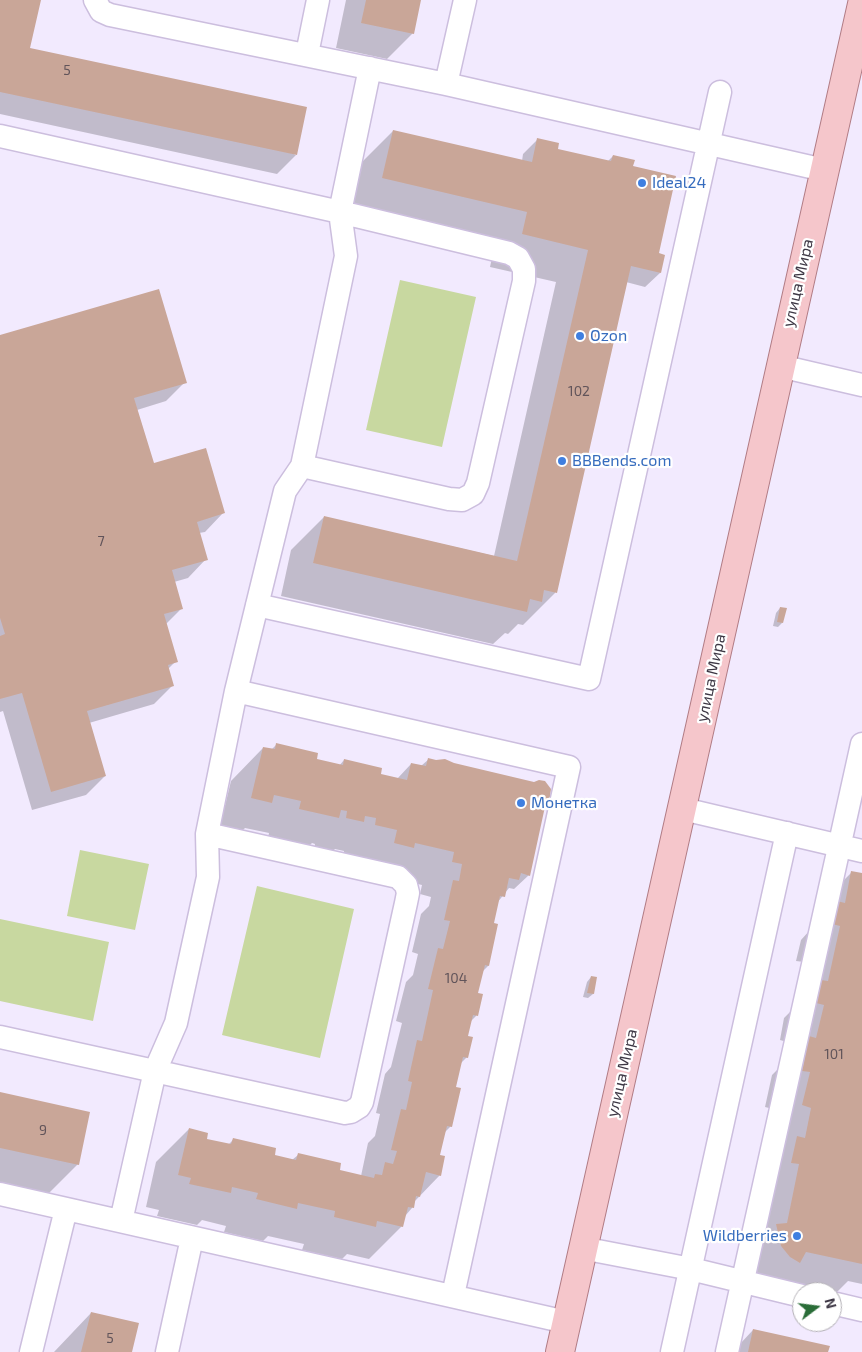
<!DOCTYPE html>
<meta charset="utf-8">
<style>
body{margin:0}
#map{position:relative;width:862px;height:1352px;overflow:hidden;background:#f2eafe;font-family:"Exo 2",sans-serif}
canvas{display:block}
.north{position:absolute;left:792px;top:1282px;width:50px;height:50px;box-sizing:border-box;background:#fff;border:1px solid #b2afb5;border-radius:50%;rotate:75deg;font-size:14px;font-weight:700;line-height:20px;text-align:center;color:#3e3845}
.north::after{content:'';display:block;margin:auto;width:18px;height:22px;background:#2a6d38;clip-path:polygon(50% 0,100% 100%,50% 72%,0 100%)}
</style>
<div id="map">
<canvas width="862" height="1352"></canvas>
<div class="north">N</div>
</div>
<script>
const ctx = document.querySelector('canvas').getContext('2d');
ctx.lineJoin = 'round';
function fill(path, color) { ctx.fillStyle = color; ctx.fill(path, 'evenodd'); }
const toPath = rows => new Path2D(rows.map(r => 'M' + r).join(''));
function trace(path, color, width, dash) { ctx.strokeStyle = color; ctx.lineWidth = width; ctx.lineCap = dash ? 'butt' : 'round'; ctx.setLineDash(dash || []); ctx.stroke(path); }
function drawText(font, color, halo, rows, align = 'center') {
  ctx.font = font + ' "Exo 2",sans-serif'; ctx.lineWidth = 4.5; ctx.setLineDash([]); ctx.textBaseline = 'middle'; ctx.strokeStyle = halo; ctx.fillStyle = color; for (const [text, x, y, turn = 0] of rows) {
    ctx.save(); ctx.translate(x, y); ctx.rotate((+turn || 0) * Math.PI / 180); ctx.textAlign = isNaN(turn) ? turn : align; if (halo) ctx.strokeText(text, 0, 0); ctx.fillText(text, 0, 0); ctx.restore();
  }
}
fill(toPath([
 [400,280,476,297,442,447,366,430],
 [80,850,149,864,135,930,67,916],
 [257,886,354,909,320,1058,222,1035],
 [0,919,109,942,93,1021,0,1001]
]), '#c8d8a0');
fill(toPath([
 [0,0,39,0,29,49,296,155,277,174,0,114],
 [346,0,420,0,413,33,387,59,336,48],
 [393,131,522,161,523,154,538,139,556,150,607,162,613,156,632,167,657,254,660,273,645,287,626,282,555,593,523,625,518,624,508,634,505,633,493,644,281,596,291,550,324,517,494,556,556,282,490,267,495,244,350,211,360,164],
 [0,336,185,382,166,401,137,410,153,465,223,513,205,532,199,533,206,559,188,578,174,582,182,608,165,625,176,661,168,669,173,685,154,704,89,723,105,776,86,795,32,810,3,711,0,712],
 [780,608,782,623,778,627,773,626,776,613],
 [276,745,315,760,339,766,344,760,379,775,397,779,411,764,421,766,429,759,545,801,529,875,514,889,509,888,497,903,492,924,488,966,482,972,476,994,481,995,476,1016,470,1022,466,1037,467,1057,460,1064,455,1088,451,1126,444,1133,439,1156,440,1175,414,1202,412,1208,405,1216,402,1226,369,1259,347,1254,342,1259,302,1250,304,1244,268,1236,263,1241,224,1232,226,1226,202,1220,197,1225,157,1216,159,1210,146,1207,156,1162,189,1129,206,1140,228,1145,233,1140,273,1156,292,1160,298,1155,339,1171,361,1176,368,1143,375,1136,380,1114,376,1113,385,1074,391,1067,402,1023,396,1021,406,982,413,975,418,954,412,952,421,914,429,906,431,897,420,894,422,885,384,876,343,858,344,851,335,849,330,854,314,850,315,844,312,843,305,850,267,842,269,833,245,828,238,835,219,830,231,781,263,748,271,750],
 [852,872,862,874,862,1284,848,1281,832,1297,832,1292,802,1292,772,1289,762,1299,753,1294,773,1109,765,1107,772,1075,782,1065,787,1042,780,1040,784,1018,794,1008,804,962,796,961,801,940,810,930,815,909],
 [591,977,596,978,593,994,588,998,583,997,587,982],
 [0,1094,78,1164,45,1197,0,1187],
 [91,1313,130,1352,54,1352],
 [753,1330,827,1352,737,1352,739,1345]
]), '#0003');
fill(toPath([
 [0,0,41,0,30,48,307,107,297,155,0,92],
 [366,0,421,0,414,34,361,23],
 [393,130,532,162,537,138,559,143,558,149,611,161,613,155,635,160,633,166,676,176,659,253,665,255,661,273,631,266,557,593,544,590,542,602,530,599,527,612,313,563,324,516,517,561,588,250,522,234,527,212,382,178],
 [159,289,187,383,134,398,154,463,206,448,225,513,197,522,208,560,172,570,183,609,164,614,178,662,168,665,174,686,87,711,106,776,51,792,22,693,0,699,0,636,5,634,0,618,0,335],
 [780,607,787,608,783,623,777,622],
 [276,743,318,753,317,759,343,765,344,759,382,768,381,774,407,780,411,763,426,766,428,758,436,760,445,759,454,763,534,782,539,780,545,781,551,789,550,797,546,802,530,876,521,873,519,880,509,878,505,897,500,896,494,923,498,924,489,966,485,965,478,993,483,994,478,1016,473,1015,468,1036,473,1037,468,1058,463,1057,456,1087,461,1088,452,1127,447,1126,440,1155,445,1156,441,1176,426,1172,420,1197,416,1196,414,1208,408,1207,403,1227,377,1221,376,1227,334,1217,335,1211,298,1203,297,1209,256,1199,258,1193,232,1187,231,1193,189,1184,191,1178,178,1175,189,1128,208,1133,207,1139,231,1144,233,1138,276,1148,275,1155,296,1160,298,1153,341,1163,340,1170,374,1178,375,1174,382,1175,385,1162,393,1164,397,1151,391,1150,401,1109,406,1110,412,1082,408,1081,417,1040,422,1041,433,990,428,989,438,948,443,949,450,921,444,920,453,880,459,881,462,864,452,862,454,852,415,843,414,848,394,843,397,830,375,825,376,818,365,816,364,822,346,818,347,811,341,810,339,818,299,809,301,801,274,795,272,803,251,798,263,747,275,749],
 [851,871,862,873,862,1264,806,1252,800,1263,790,1257,781,1246,776,1224,787,1223,799,1164,791,1163,797,1136,805,1138,811,1108,802,1105,810,1072,802,1071,809,1036,816,1038,824,1005,816,1003,821,980,828,981,840,926,832,924,837,901,845,903],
 [591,976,597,977,594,994,587,993],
 [0,1092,90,1112,79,1165,0,1148],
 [91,1312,139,1323,132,1352,81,1352],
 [753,1329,830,1346,828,1352,748,1352]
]), '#c9a698');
const minor = toPath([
 [95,0,101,11,110,15,446,84,824,170],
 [307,54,318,0],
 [446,84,465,0],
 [0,136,340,212,370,68],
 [340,212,509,253,518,258,524,269,524,281,478,483,473,494,462,500,449,499,302,466,346,256,340,212],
 [780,366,862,385],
 [257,605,589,679,720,92],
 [236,691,569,767,453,1295],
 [683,809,862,851],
 [0,1037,345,1113,351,1112,359,1107,362,1102,406,903,408,893,406,885,398,877,207,834],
 [0,1194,566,1322],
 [121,1221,155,1071,176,1023,208,877,207,834,236,691,285,491,302,466],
 [582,1248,691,1269,802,1296],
 [832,1303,862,1310],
 [31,1352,66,1209],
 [167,1352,192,1238],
 [672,1352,787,833],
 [727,1352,862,744]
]);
const major = toPath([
 [560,1352,862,4]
]);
trace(minor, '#ccbede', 25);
trace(major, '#b17c85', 30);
trace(minor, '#fff', 22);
trace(major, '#f5c6cb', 28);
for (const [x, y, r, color] of [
 [642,183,5,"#3f7fe0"],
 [580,336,5,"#3f7fe0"],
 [562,461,5,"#3f7fe0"],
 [521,803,5,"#3f7fe0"],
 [797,1236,5,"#3f7fe0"]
]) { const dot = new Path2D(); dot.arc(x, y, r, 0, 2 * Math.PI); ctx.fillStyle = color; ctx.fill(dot); trace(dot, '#fff', 2); }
drawText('14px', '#61545a', null, [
 ["5",67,70],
 ["102",579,391],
 ["7",101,541],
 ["104",456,978],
 ["101",834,1054],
 ["9",43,1130],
 ["5",110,1338]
]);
drawText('16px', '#366cbe', '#fff', [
 ["Ideal24",652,183],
 ["Ozon",590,336],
 ["BBBends.com",572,461],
 ["Монетка",531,803],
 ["Wildberries",787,1236,"right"]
], 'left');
drawText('16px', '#3e3845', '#fff', [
 ["улица Мира",798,283,-77],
 ["улица Мира",711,678,-78],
 ["улица Мира",622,1073,-77]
]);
</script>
